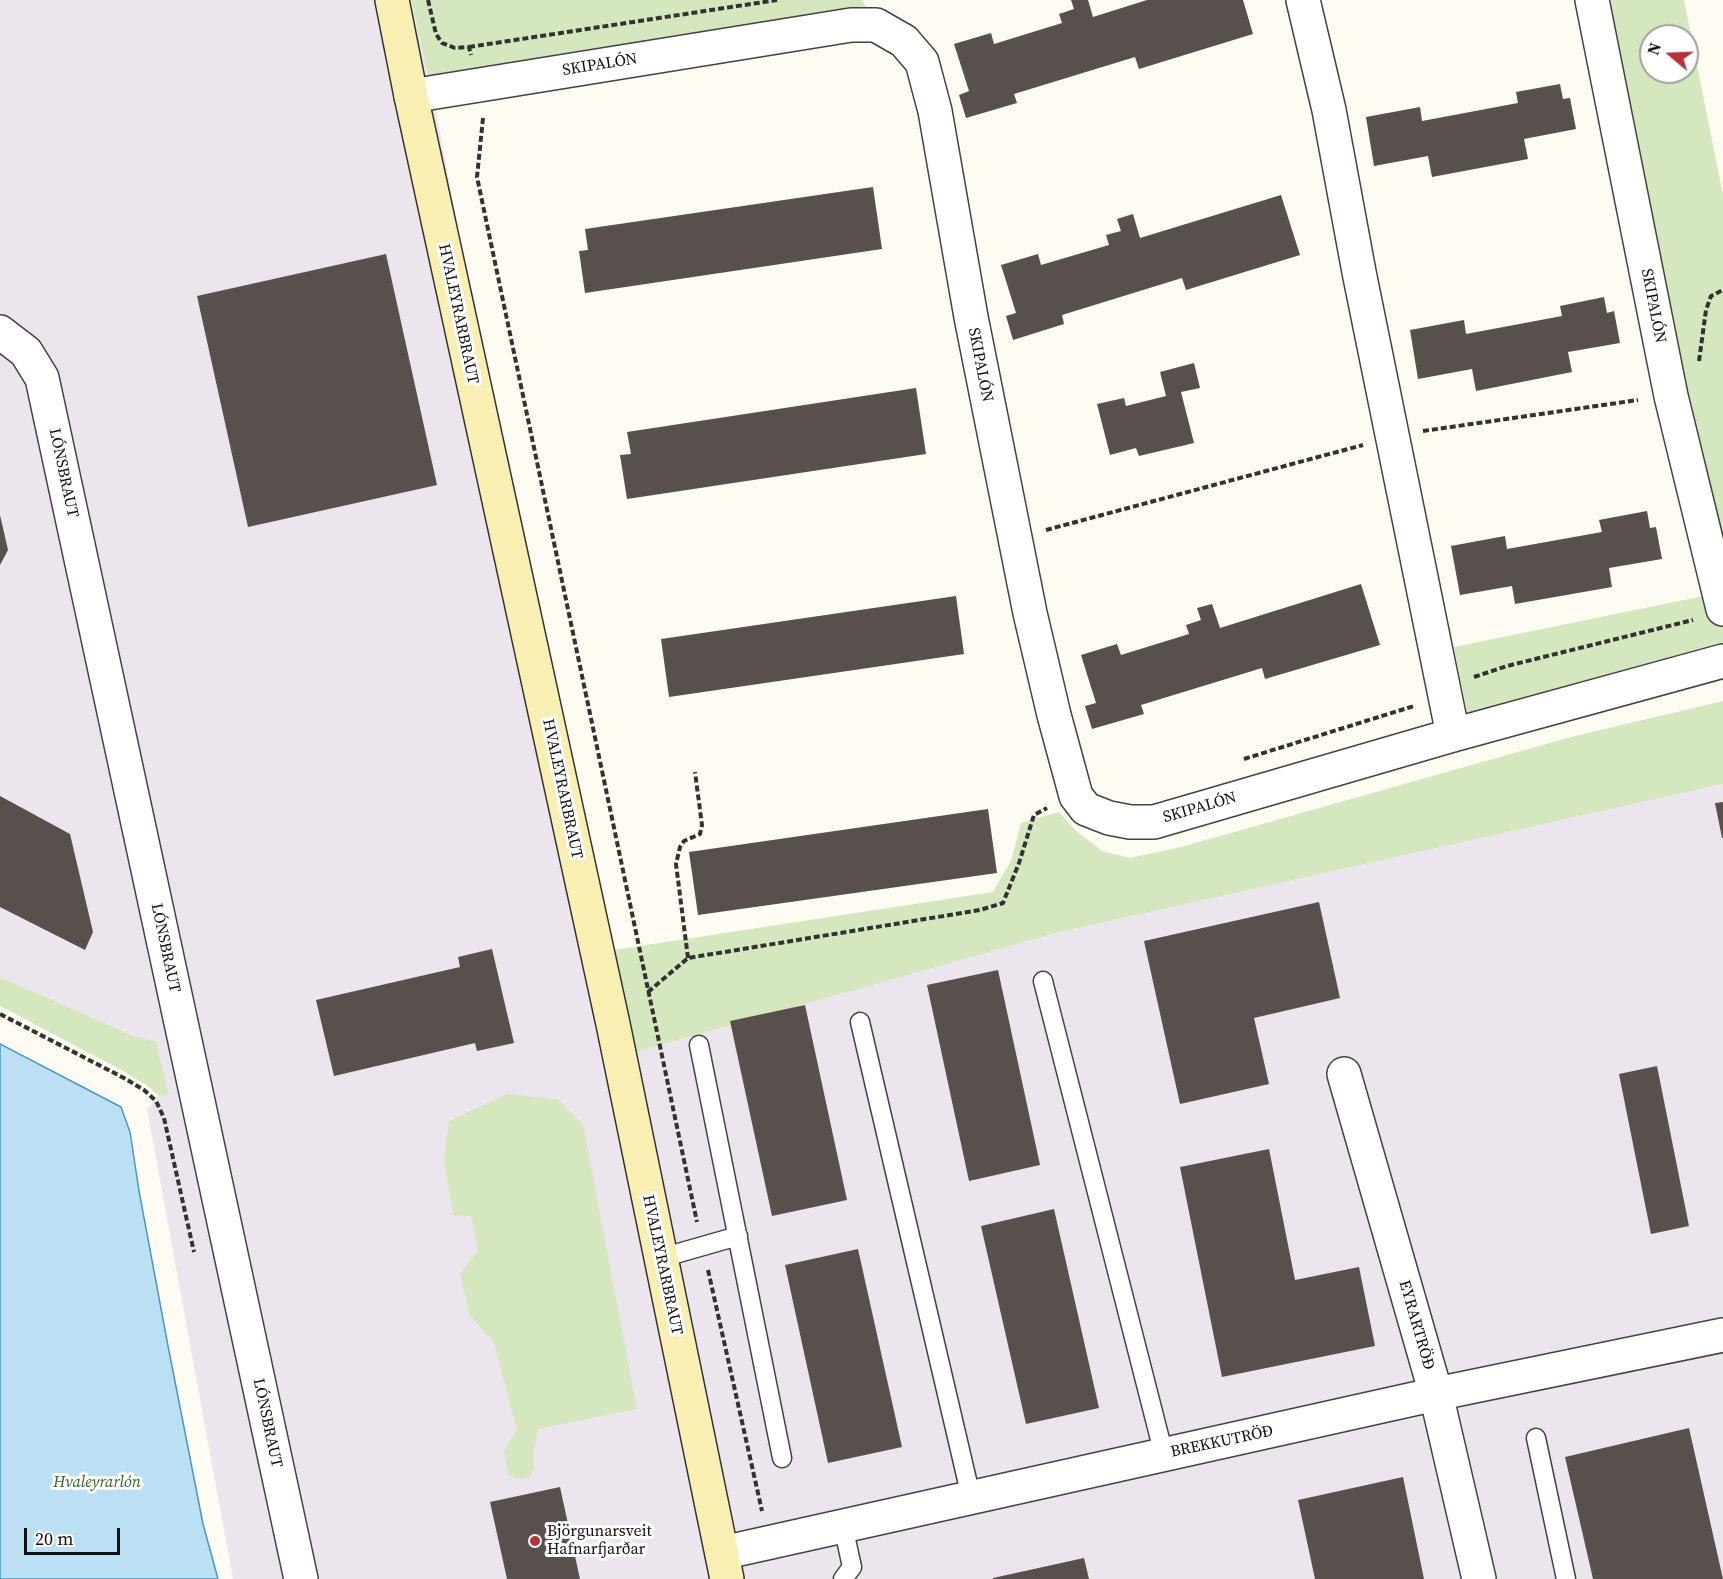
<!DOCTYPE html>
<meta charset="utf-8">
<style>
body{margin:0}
#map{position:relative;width:1723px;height:1579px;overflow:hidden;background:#fefbf3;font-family:"Source Serif 4",serif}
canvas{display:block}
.north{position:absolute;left:1639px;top:24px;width:60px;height:60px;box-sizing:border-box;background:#fff;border:2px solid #9f9f9f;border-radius:50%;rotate:289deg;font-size:16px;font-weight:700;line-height:24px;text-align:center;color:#101010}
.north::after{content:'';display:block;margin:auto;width:21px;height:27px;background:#b8303c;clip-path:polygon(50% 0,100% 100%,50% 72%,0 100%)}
.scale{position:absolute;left:24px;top:1528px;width:96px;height:27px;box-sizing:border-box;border:3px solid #101010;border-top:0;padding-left:8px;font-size:18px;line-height:21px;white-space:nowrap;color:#101010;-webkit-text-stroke:4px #fff;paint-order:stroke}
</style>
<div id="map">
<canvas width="1723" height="1579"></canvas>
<div class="north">N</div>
<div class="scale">20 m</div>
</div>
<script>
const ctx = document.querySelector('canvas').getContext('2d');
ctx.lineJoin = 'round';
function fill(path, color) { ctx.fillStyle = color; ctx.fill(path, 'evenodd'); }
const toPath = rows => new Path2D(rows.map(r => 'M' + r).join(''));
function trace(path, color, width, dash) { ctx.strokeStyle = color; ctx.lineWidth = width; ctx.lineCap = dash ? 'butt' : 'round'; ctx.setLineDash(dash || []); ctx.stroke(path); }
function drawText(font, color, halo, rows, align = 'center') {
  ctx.font = font + ' "Source Serif 4",serif'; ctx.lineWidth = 6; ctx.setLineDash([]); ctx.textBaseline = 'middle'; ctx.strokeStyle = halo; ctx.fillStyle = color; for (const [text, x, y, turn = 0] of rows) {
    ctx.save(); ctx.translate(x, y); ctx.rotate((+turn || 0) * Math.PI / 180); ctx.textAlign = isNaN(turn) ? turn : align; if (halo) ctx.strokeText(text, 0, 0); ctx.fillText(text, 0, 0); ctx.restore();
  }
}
fill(toPath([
 [0,0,411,0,435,106,594,953,611,1059,1056,933,1723,784,1723,1579,233,1579,147,1109,159,1096,169,1093,156,1043,134,1036,0,977]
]), '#ece5ed');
fill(toPath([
 [411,0,862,0,868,10,435,106],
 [1606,0,1684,0,1723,195,1723,579],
 [1651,36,1687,36,1687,72,1651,72],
 [1723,592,1723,669,1469,721,1454,647],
 [1723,701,1723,784,1056,933,611,1059,594,953,993,892,1011,861,1021,823,1059,812,1075,830,1102,851,1130,858,1181,847,1571,737],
 [0,977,134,1036,156,1042,169,1094,159,1096,145,1084,123,1071,0,1006],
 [507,1094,557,1099,583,1124,637,1409,538,1429,533,1453,534,1469,529,1478,518,1479,508,1475,504,1450,517,1431,494,1342,470,1316,460,1274,478,1250,471,1216,453,1215,444,1160,449,1121]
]), '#d5e7be');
const water = toPath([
 [0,1044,121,1107,130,1132,139,1191,168,1346,203,1524,218,1579,0,1579,0,1044]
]);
fill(water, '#bbe0f3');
trace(water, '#4698c5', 1.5);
fill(toPath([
 [1071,0,1088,0,1093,17,1147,0,1243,0,1253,34,1139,69,1135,57,1014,94,1017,103,966,118,959,95,969,91,954,44,991,33,994,44,1062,23,1059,14,1074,9],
 [1560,84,1563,99,1570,98,1576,129,1524,139,1528,159,1432,177,1428,156,1374,166,1366,117,1420,107,1422,121,1518,103,1516,92],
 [873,187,882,249,585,293,579,251,588,250,585,229],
 [1281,195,1300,255,1186,290,1182,278,1062,315,1064,324,1013,340,1006,316,1016,313,1001,265,1038,254,1041,265,1109,245,1106,235,1121,231,1117,219,1133,214,1140,238],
 [386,254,437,485,248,527,197,296],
 [1604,297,1607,313,1614,311,1620,343,1568,352,1572,372,1476,391,1472,369,1418,379,1410,330,1464,320,1466,334,1562,316,1560,306],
 [1194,363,1200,388,1181,392,1194,443,1139,456,1136,448,1110,455,1097,404,1124,398,1126,406,1166,396,1160,372],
 [916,388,926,454,627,499,620,455,631,454,627,432],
 [1647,511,1650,528,1656,527,1662,559,1609,568,1612,587,1515,604,1512,586,1460,595,1451,546,1505,536,1507,549,1602,532,1599,520],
 [0,515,8,550,0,565],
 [1361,584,1380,645,1265,679,1262,668,1141,705,1144,714,1092,729,1085,706,1096,703,1081,655,1117,644,1121,655,1189,634,1186,625,1201,620,1197,608,1212,604,1220,628],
 [956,596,964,654,669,697,661,639],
 [0,796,70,834,93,932,85,950,0,907],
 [1723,802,1723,838,1722,838,1715,803],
 [988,809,997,873,698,915,689,852],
 [1319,902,1340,998,1254,1018,1269,1084,1180,1104,1144,941],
 [492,949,514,1043,477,1051,475,1043,334,1076,316,1000,460,967,458,957],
 [998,970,1040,1165,969,1181,927,985],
 [805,1005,847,1200,772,1216,730,1021],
 [1657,1066,1689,1226,1651,1234,1619,1074],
 [1269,1149,1295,1280,1359,1267,1375,1346,1222,1377,1180,1167],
 [1054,1209,1099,1408,1026,1424,981,1226],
 [858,1249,902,1447,828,1463,785,1265],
 [1689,1428,1723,1579,1593,1579,1565,1457],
 [1403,1477,1424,1579,1315,1579,1298,1500],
 [560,1487,580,1579,507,1579,490,1502],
 [1084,1558,1089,1579,993,1579,993,1578]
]), '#58504c');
const lane = toPath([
 [1043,981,1164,1455],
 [860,1022,971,1497],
 [699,1045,782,1458],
 [661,1258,738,1236],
 [1536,1438,1566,1579],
 [843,1526,852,1567,843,1579]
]);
const street = toPath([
 [1303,0,1329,110,1359,272,1453,735],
 [1592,0,1671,396,1723,609],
 [411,96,851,25,876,25,904,41,922,62,935,111,971,317,1030,613,1054,715,1076,796,1086,809,1109,818,1130,822,1154,822,1453,735,1723,661],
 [0,332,26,352,42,378,301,1579],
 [1344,1074,1436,1394,1479,1579],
 [722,1553,1436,1394,1723,1335]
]);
const secondary = toPath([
 [392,0,411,96,613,1024,727,1579]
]);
trace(lane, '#434343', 21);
trace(street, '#434343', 36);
trace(secondary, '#323232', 36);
trace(toPath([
 [428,0,436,34,442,43,455,48,469,47,471,55],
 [469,47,777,0],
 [483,118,477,177,697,1222],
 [1699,361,1706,310,1711,296,1723,290],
 [1423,431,1638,400],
 [1046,530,1363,445],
 [1474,677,1507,666,1693,620],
 [1244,759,1414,706],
 [688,958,676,864,680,847,684,841,700,834,702,825,695,772],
 [648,992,688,958,980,910,1003,903,1019,863,1034,815,1047,808],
 [0,1014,124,1078,144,1090,156,1101,164,1118,194,1252],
 [708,1270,762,1511]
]), '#323232', 4, [6, 3]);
trace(lane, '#fff', 18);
trace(street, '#fff', 33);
trace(secondary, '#faefb2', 33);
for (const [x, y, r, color] of [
 [535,1541,6,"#b8303c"]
]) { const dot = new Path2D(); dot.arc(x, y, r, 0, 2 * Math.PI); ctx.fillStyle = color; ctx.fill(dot); trace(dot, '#fff', 2); }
drawText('16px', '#101010', '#fff', [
 ["SKIPALÓN",600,65,-9],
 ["SKIPALÓN",1653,306,79],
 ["HVALEYRARBRAUT",458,314,78],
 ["SKIPALÓN",980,365,79],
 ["LÓNSBRAUT",63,473,78],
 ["HVALEYRARBRAUT",562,789,78],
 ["SKIPALÓN",1200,808,-16],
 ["LÓNSBRAUT",165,948,78],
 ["HVALEYRARBRAUT",662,1265,78],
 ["EYRARTRÖÐ",1416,1325,74],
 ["LÓNSBRAUT",267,1423,78],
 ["BREKKUTRÖÐ",1222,1442,-12]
]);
drawText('italic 16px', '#346423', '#fff', [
 ["Hvaleyrarlón",97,1483]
]);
drawText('16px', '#101010', '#fff', [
 ["Björgunarsveit",547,1532],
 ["Hafnarfjarðar",547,1550]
], 'left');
</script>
